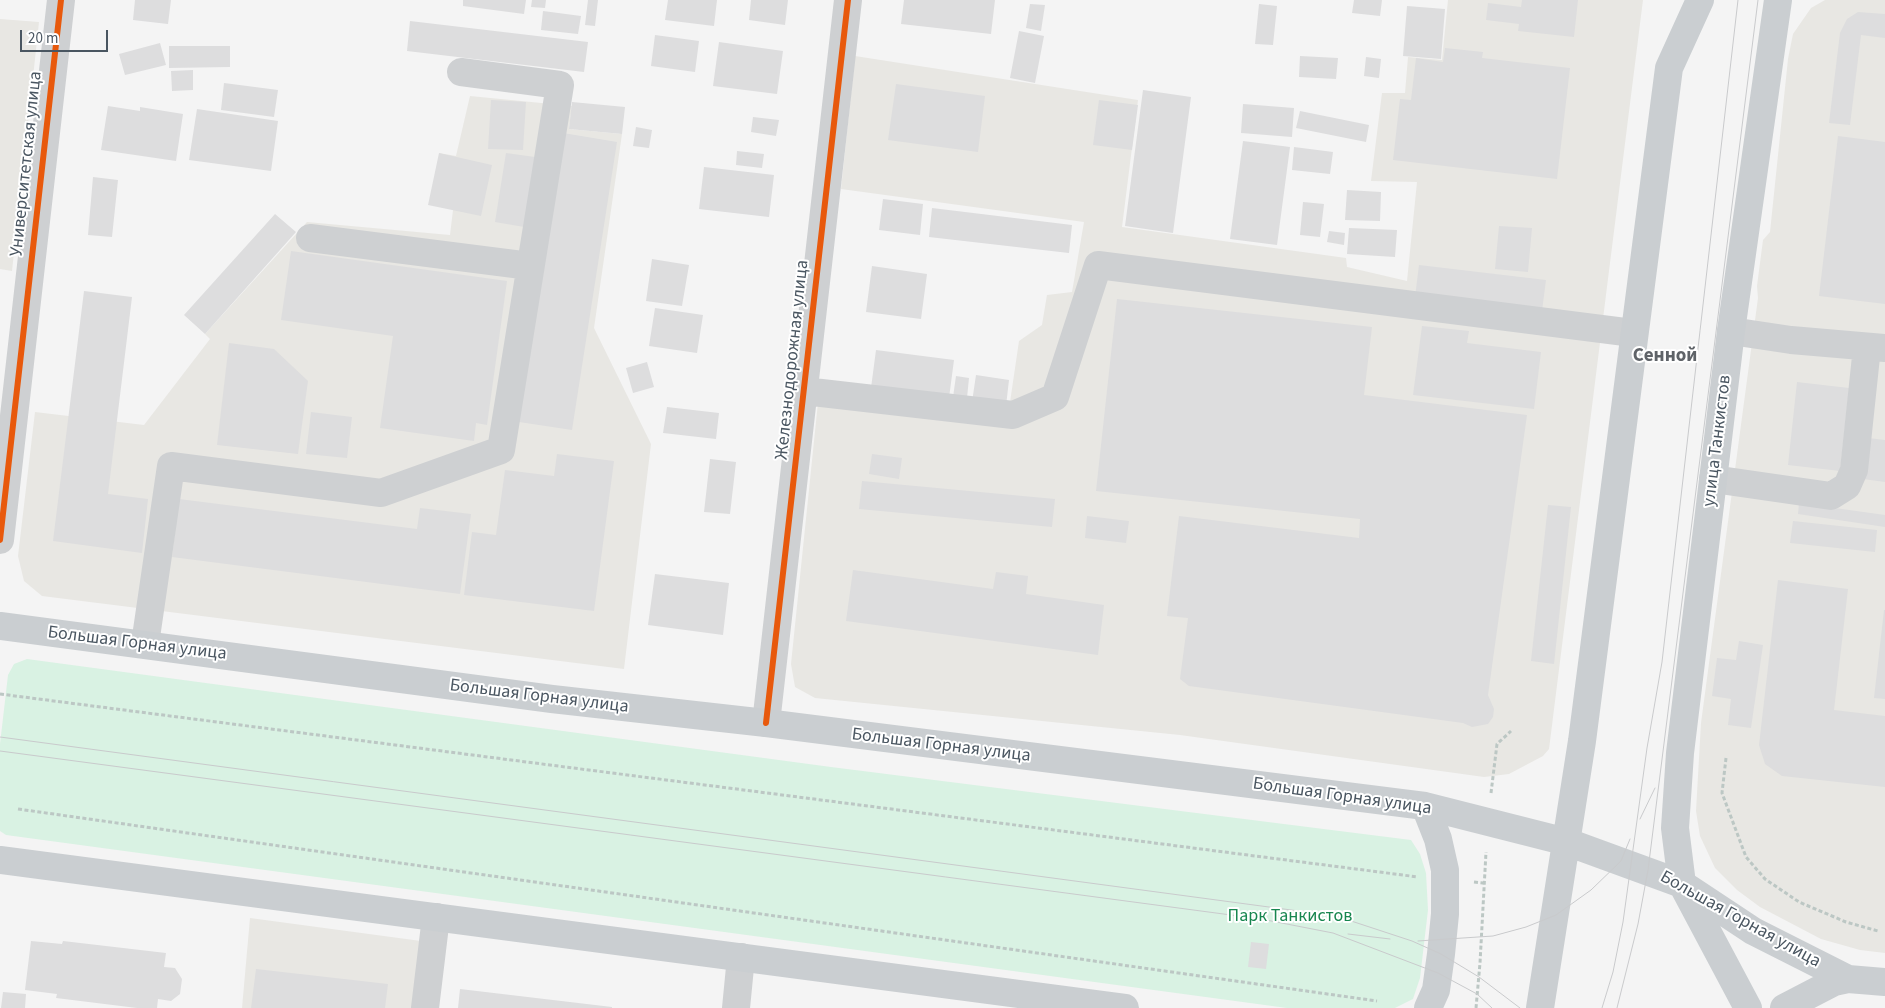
<!DOCTYPE html>
<meta charset="utf-8">
<style>
body{margin:0}
#map{position:relative;width:1885px;height:1008px;overflow:hidden;background:#f4f4f4;font-family:"Source Sans 3",sans-serif}
canvas{display:block}
.scale{position:absolute;left:20px;top:30px;width:88px;height:22px;box-sizing:border-box;border:2px solid #4a5661;border-top:0;padding-left:6px;font-size:15px;line-height:18px;white-space:nowrap;color:#4a5661;-webkit-text-stroke:4px #fff;paint-order:stroke}
</style>
<div id="map">
<canvas width="1885" height="1008"></canvas>
<div class="scale">20 m</div>
</div>
<script>
const ctx = document.querySelector('canvas').getContext('2d');
ctx.lineJoin = 'round';
function fill(path, color) { ctx.fillStyle = color; ctx.fill(path, 'evenodd'); }
const toPath = rows => new Path2D(rows.map(r => 'M' + r).join(''));
function trace(path, color, width, dash) { ctx.strokeStyle = color; ctx.lineWidth = width; ctx.lineCap = dash ? 'butt' : 'round'; ctx.setLineDash(dash || []); ctx.stroke(path); }
function drawText(font, color, halo, rows, align = 'center') {
  ctx.font = font + ' "Source Sans 3",sans-serif'; ctx.lineWidth = 4; ctx.setLineDash([]); ctx.textBaseline = 'middle'; ctx.strokeStyle = halo; ctx.fillStyle = color; for (const [text, x, y, turn = 0] of rows) {
    ctx.save(); ctx.translate(x, y); ctx.rotate((+turn || 0) * Math.PI / 180); ctx.textAlign = isNaN(turn) ? turn : align; if (halo) ctx.strokeText(text, 0, 0); ctx.fillText(text, 0, 0); ctx.restore();
  }
}
fill(toPath([
 [1448,0,1643,0,1549,749,1543,756,1509,774,1484,777,1180,735,815,698,795,687,791,664,820,383,1009,409,1019,341,1042,325,1047,295,1072,292,1084,222,841,189,855,56,1138,100,1122,227,1346,258,1347,267,1407,281,1417,182,1371,181,1382,93,1405,93,1408,57,1442,60],
 [1825,0,1885,0,1885,953,1860,950,1821,939,1760,907,1737,890,1715,868,1700,836,1696,811,1701,723,1758,298,1757,286,1763,240,1770,232,1788,59,1793,34,1811,8],
 [0,19,39,22,12,271,0,269],
 [470,96,572,106,569,129,622,134,594,328,651,444,624,669,42,596,24,581,18,556,35,412,144,425,210,339,205,334,307,222,450,235,453,210,439,153,456,156],
 [250,918,421,941,414,1008,242,1008]
]), '#e8e7e3');
fill(toPath([
 [27,659,831,767,1411,840,1420,854,1426,873,1428,910,1420,978,1413,999,1395,1008,1287,1008,6,835,0,831,0,744,8,675,14,664]
]), '#d9f2e3');
fill(toPath([
 [135,0,171,0,168,24,133,20],
 [463,0,526,0,524,14,463,6],
 [532,0,546,0,545,8,531,7],
 [588,0,598,0,595,26,585,25],
 [668,0,717,0,714,26,665,20],
 [751,0,788,0,785,25,749,20],
 [904,0,995,0,991,34,901,24],
 [1354,0,1382,0,1380,16,1352,13],
 [1522,0,1578,0,1574,37,1518,31,1519,24,1486,20,1488,3,1521,7],
 [1030,4,1045,5,1041,31,1026,28],
 [1259,4,1277,6,1273,45,1255,44],
 [1407,6,1445,9,1441,59,1403,56],
 [543,11,581,16,578,34,541,30],
 [1858,12,1885,14,1885,38,1861,35,1850,125,1829,123,1840,33,1847,19],
 [410,21,588,42,584,72,407,51],
 [1019,31,1044,36,1035,83,1010,78],
 [655,35,699,41,695,72,651,66],
 [719,42,783,51,777,94,713,86],
 [160,43,166,65,125,75,119,54],
 [169,46,230,46,230,67,169,68],
 [1445,48,1483,52,1482,58,1570,68,1557,179,1393,160,1400,99,1411,100,1416,58,1443,62],
 [1300,56,1338,58,1336,79,1299,77],
 [1366,57,1381,59,1379,78,1364,76],
 [193,70,193,90,172,91,171,71],
 [224,83,278,90,274,117,221,110],
 [896,84,985,96,978,152,888,140],
 [1143,90,1191,97,1173,233,1125,226],
 [491,100,526,102,523,150,488,149],
 [1099,100,1138,105,1132,150,1093,145],
 [572,102,625,107,622,134,569,129],
 [1243,104,1294,108,1292,137,1241,133],
 [108,106,140,111,140,107,183,114,176,161,101,150],
 [197,109,278,121,271,171,189,160],
 [1300,111,1369,125,1366,142,1296,128],
 [753,117,779,120,776,136,751,132],
 [636,127,652,130,649,148,633,146],
 [563,133,617,142,572,430,519,422],
 [1838,136,1885,142,1885,304,1819,296],
 [1243,141,1290,147,1277,245,1230,239],
 [1294,147,1333,152,1330,174,1292,170],
 [737,151,764,154,762,168,736,165],
 [439,153,492,165,481,216,428,205],
 [506,153,535,157,524,227,495,222],
 [704,167,774,175,769,217,699,209],
 [93,177,118,180,112,237,88,235],
 [1347,190,1381,192,1380,221,1345,220],
 [883,199,923,204,920,235,879,230],
 [1303,202,1324,204,1320,237,1300,235],
 [932,208,1072,225,1069,253,929,237],
 [275,214,296,232,205,334,184,315],
 [1499,226,1532,228,1528,272,1495,269],
 [1349,228,1397,230,1395,257,1347,254],
 [1329,231,1345,233,1344,245,1327,242],
 [291,251,507,281,487,425,476,423,474,441,380,428,393,336,281,320],
 [652,259,689,265,682,306,646,301],
 [1419,265,1546,280,1542,311,1415,297],
 [872,266,927,274,921,319,866,312],
 [84,291,132,297,108,494,148,499,142,553,53,541],
 [1117,299,1372,327,1364,395,1527,415,1488,695,1494,709,1493,717,1488,724,1472,727,1463,723,1189,686,1180,679,1188,618,1167,616,1179,516,1359,538,1360,519,1096,491],
 [655,308,703,315,697,353,649,346],
 [1422,326,1469,331,1467,343,1541,352,1534,409,1413,395],
 [229,343,274,349,308,381,298,454,217,445],
 [876,350,954,360,949,398,871,388],
 [647,362,654,387,633,393,626,368],
 [976,375,1009,380,1006,406,972,402],
 [956,376,969,378,967,398,953,397],
 [1797,382,1849,388,1840,471,1788,465],
 [667,407,719,413,716,439,663,433],
 [311,412,352,417,347,458,306,454],
 [1868,438,1885,440,1885,482,1863,479],
 [557,454,614,461,594,611,464,595,472,532,496,535,505,470,554,476],
 [872,454,902,458,899,479,869,474],
 [710,459,736,462,730,514,704,512],
 [862,481,1055,499,1052,527,859,509],
 [179,499,417,529,420,508,471,514,460,594,172,557],
 [1799,503,1885,515,1885,527,1798,514],
 [1548,505,1571,507,1554,664,1531,661],
 [1087,516,1129,521,1126,543,1085,538],
 [1793,521,1877,530,1875,552,1790,543],
 [853,570,993,589,996,572,1028,576,1026,594,1104,605,1098,655,846,621],
 [655,574,729,583,723,635,648,625],
 [1778,580,1848,589,1834,710,1885,716,1885,787,1782,776,1765,764,1759,745],
 [1884,610,1885,610,1885,699,1874,698],
 [1739,641,1763,645,1751,728,1728,725,1731,699,1712,696,1717,658,1736,660],
 [31,941,62,944,63,941,166,953,164,967,175,968,182,979,180,994,171,1001,158,999,157,1008,137,1008,56,998,57,994,25,990],
 [1251,942,1269,944,1266,969,1248,967],
 [256,969,388,984,385,1008,251,1008],
 [460,989,612,1007,612,1008,458,1008],
 [3,992,26,994,25,1008,1,1008]
]), '#ddddde');
trace(toPath([
 [0,694,1418,877],
 [1726,758,1722,793,1746,857,1765,879,1799,902,1846,922,1878,931],
 [1491,793,1497,744,1511,731],
 [18,809,1377,1001],
 [1474,882,1483,883],
 [1476,1008,1480,963,1486,852]
]), '#bcc7c4', 3, [4, 2.5]);
trace(toPath([
 [310,238,530,266],
 [1731,331,1791,340,1885,348],
 [804,391,1013,415,1055,397,1098,265,1633,333],
 [1713,479,1831,496,1847,486,1854,470,1867,347],
 [0,540,61,0],
 [145,644,171,466,381,493,501,450,560,85,461,72],
 [766,723,848,0],
 [425,1008,436,917],
 [736,1008,741,957]
]), '#ced0d2', 28);
trace(toPath([
 [0,626,552,699,766,723,1425,806,1567,842,1682,884,1753,931,1848,979],
 [1425,806,1438,839,1445,870,1445,914,1441,954,1436,990,1428,1008],
 [0,860,1125,1008],
 [1540,1008,1582,741,1669,68,1700,0],
 [1748,1008,1682,884,1675,828,1680,753,1731,331,1778,0],
 [1784,1008,1834,982,1848,979,1885,982]
]), '#caced1', 28);
trace(toPath([
 [0,737,1336,916,1412,941,1441,954,1479,977,1520,1008],
 [0,751,1261,919,1333,933,1438,973,1477,994,1492,1008],
 [1640,819,1655,788],
 [1348,934,1390,939],
 [1418,941,1493,936,1526,927,1556,915,1591,890,1621,861,1630,839],
 [1602,1008,1613,972,1623,922,1647,748,1662,662,1738,0],
 [1617,1008,1638,924,1648,870,1758,0]
]), '#c9cacc', 1);
trace(toPath([
 [0,540,61,0],
 [766,723,848,0]
]), '#e8590c', 6);
drawText('18px', '#4a5661', '#fff', [
 ["Университетская улица",27,164,-84],
 ["Железнодорожная улица",793,360,-84],
 ["улица Танкистов",1718,441,-83],
 ["Большая Горная улица",137,644,7],
 ["Большая Горная улица",539,697,7],
 ["Большая Горная улица",941,746,7],
 ["Большая Горная улица",1342,797,8],
 ["Большая Горная улица",1740,920,29]
]);
drawText('18px', '#17864f', '#fff', [
 ["Парк Танкистов",1290,917]
]);
drawText('bold 19px', '#5f6368', '#fff', [
 ["Сенной",1665,357]
]);
</script>
